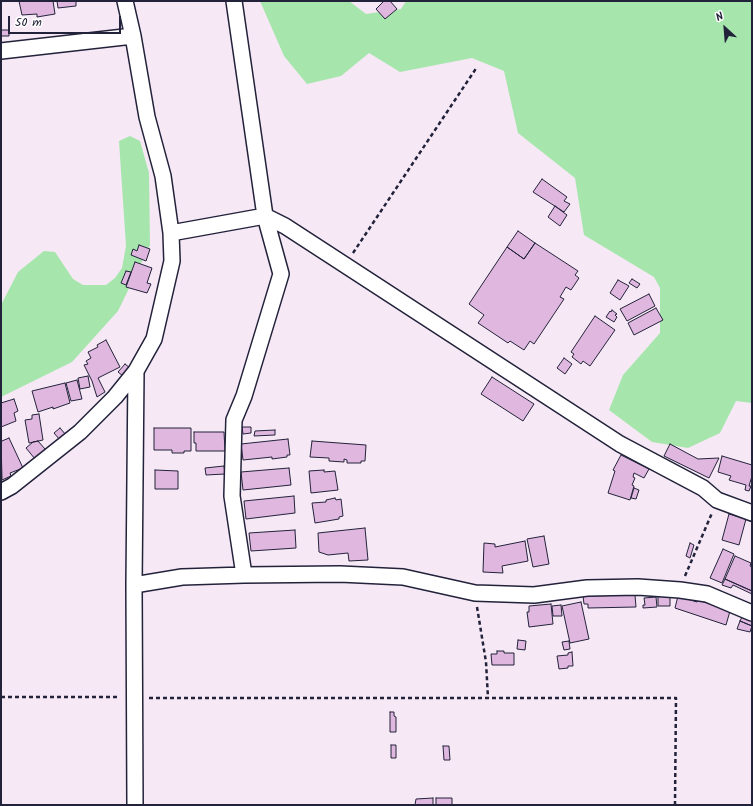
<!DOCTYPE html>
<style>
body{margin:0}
#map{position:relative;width:753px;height:806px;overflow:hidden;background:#f6e9f5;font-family:Kalam,sans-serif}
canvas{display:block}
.frame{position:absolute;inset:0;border:2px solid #22223b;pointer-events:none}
.north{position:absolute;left:705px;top:8px;width:40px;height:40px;-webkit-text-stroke:3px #fff;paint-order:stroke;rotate:334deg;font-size:11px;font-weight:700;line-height:16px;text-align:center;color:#22223b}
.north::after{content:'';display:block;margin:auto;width:14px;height:18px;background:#22223b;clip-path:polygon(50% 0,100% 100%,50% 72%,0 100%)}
.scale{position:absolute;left:8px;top:16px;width:113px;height:18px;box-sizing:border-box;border:2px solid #22223b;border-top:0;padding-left:5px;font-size:12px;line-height:14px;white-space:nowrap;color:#22223b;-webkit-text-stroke:3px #fff;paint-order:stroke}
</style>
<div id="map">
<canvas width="753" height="806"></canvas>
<div class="frame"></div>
<div class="north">N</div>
<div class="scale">50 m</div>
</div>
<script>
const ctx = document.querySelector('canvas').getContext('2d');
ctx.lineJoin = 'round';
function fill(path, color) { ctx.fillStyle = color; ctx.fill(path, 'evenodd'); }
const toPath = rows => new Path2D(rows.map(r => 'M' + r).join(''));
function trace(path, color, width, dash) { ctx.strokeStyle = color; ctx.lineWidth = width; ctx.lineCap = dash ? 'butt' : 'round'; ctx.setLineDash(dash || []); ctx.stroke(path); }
fill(toPath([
 [260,1,349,1,366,14,401,9,406,1,752,1,752,403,736,401,720,433,688,448,652,442,609,410,623,375,660,333,660,288,654,277,584,235,575,178,518,133,504,71,472,58,400,72,369,53,341,76,307,84,284,56],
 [130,136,140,141,149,173,150,245,118,311,72,362,1,397,1,305,18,272,44,251,55,252,73,279,83,285,106,285,115,278,122,268,126,246,119,141]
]), '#a6e5ac');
const building = toPath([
 [19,1,53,1,55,14,37,17,37,14,22,15,19,1],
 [57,1,76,1,76,6,58,8,57,1],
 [384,1,390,1,397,9,385,19,376,9,384,1],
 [1,30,9,30,9,36,1,36,1,30],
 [542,179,567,197,564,201,570,204,564,212,533,192,542,179],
 [555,206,567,215,560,226,548,217,555,206],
 [518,231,535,243,524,259,507,247,518,231],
 [535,243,578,271,575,275,579,278,571,290,566,287,560,297,564,299,534,344,530,341,524,350,510,341,508,343,478,323,484,315,469,304,507,247,524,259,535,243],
 [139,245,150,249,146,261,131,255,133,249,137,251,139,245],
 [135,262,152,268,147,283,151,284,147,293,126,287,135,262],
 [126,271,131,272,126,285,121,283,126,271],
 [632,279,640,284,637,288,629,283,632,279],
 [618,280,629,286,620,300,610,293,618,280],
 [649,294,655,306,627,321,620,309,649,294],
 [656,308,663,320,634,335,628,323,656,308],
 [612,310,617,314,615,315,617,317,614,322,606,317,610,311,611,312,612,310],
 [595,316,615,330,590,366,583,361,581,364,572,357,574,354,571,352,595,316],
 [106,340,120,367,98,378,105,392,97,397,92,381,84,365,88,364,86,361,91,358,88,352,98,347,97,345,106,340],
 [564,358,572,364,565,374,557,368,564,358],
 [125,364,130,368,123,376,118,372,125,364],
 [88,376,90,387,80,389,78,378,88,376],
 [492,377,534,404,523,421,481,394,492,377],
 [77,380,82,399,71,401,66,383,77,380],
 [65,383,70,403,53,409,53,407,38,412,32,391,65,383],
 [14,399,18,411,14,413,16,421,1,427,1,403,14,399],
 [39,414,43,440,29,443,25,420,32,419,32,415,39,414],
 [242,427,251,427,251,433,243,434,242,427],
 [60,428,66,435,60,440,54,433,60,428],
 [154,428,191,428,191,451,184,451,184,453,172,453,172,450,154,450,154,428],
 [275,430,275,435,254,436,255,431,275,430],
 [194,432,224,432,225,451,196,451,196,443,194,443,194,432],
 [9,438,23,468,10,473,11,476,2,480,1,439,2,441,9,438],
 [288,439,290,455,287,455,287,457,272,459,272,457,243,460,241,444,288,439],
 [38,441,45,449,35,459,26,448,33,442,38,441],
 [312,441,366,445,365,461,361,461,361,463,347,463,347,460,344,459,344,462,329,461,329,458,310,457,312,441],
 [670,444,698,459,719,458,709,478,664,456,670,444],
 [621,455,649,469,644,478,634,473,633,477,635,478,632,485,634,486,630,500,608,493,615,471,613,470,621,455],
 [722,456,752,465,752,476,749,486,751,486,749,491,745,490,746,485,729,480,731,476,718,472,722,456],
 [224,466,225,474,206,475,205,468,224,466],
 [289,468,291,485,243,490,241,472,289,468],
 [155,470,178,471,178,489,155,489,155,470],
 [324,470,324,472,335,471,338,490,311,493,309,471,324,470],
 [634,488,639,490,636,499,631,498,634,488],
 [294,496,295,513,246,519,244,501,294,496],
 [335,498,336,500,341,499,343,516,339,517,339,519,315,523,312,503,326,502,326,500,335,498],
 [729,514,746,519,739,545,722,540,729,514],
 [365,528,368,560,349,561,348,553,328,555,319,552,318,533,365,528],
 [295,530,296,548,251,551,249,533,295,530],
 [544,536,549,564,533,567,527,539,544,536],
 [525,541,528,561,502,566,503,573,483,572,484,543,495,544,495,547,525,541],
 [690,543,694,545,690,558,686,556,690,543],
 [723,549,734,554,722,583,710,578,723,549],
 [735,556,751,563,750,566,752,567,752,591,725,579,735,556],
 [725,579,752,591,752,594,733,585,731,588,722,585,725,579],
 [635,595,636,607,588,608,588,604,584,604,583,596,635,595],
 [658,596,670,596,670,606,658,606,658,596],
 [678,596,697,602,698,600,730,611,726,625,675,608,678,596],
 [656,597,657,607,643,608,643,605,645,605,644,598,656,597],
 [581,602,589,639,570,643,562,606,581,602],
 [551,604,553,624,529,627,527,612,529,612,529,606,551,604],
 [561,605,562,616,553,616,552,606,561,605],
 [742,617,752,621,752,626,740,621,742,617],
 [740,621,752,626,750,632,737,629,740,621],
 [518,640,526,641,525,650,517,649,518,640],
 [569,641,570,649,564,650,562,642,569,641],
 [497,651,504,651,504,653,514,653,514,665,492,665,491,654,497,654,497,651],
 [572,652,573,666,568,666,568,668,559,669,557,656,568,655,568,653,572,652],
 [390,712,394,712,394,716,396,717,396,732,390,732,390,712],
 [391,745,396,745,396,758,391,758,391,745],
 [443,746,449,746,450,760,444,760,443,746],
 [433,798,433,805,415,805,416,799,433,798],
 [436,798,452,798,452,805,436,805,436,798]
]);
fill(building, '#e0b7de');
trace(building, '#22223b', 1);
const minor = toPath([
 [234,1,265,216,281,274,244,396,234,420,232,496,244,575],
 [1,51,133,36],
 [171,233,265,216,285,226,345,265,620,444,703,488,717,500,752,513],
 [1,492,12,486,80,432,115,397,136,371,154,339,172,261,171,233,163,176,147,117,133,36,125,1],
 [134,585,182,577,244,575,340,574,403,577,475,593,534,595,587,588,638,587,680,590,707,594,752,613],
 [135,805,134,585,136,371]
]);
trace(minor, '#22223b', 18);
trace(toPath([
 [353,253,477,67],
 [685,576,712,513],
 [477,607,486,662,488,698],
 [1,697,120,697],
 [149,698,676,698,675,805]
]), '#22223b', 2.5, [4, 3]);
trace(minor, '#fff', 15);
</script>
